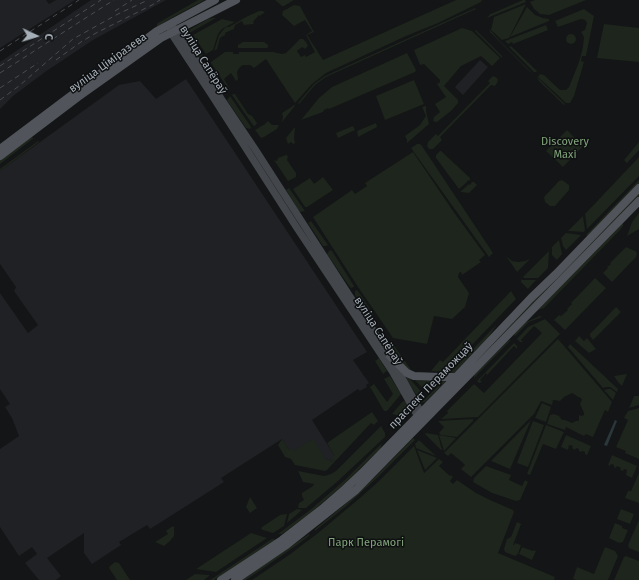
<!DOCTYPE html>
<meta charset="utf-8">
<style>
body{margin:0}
#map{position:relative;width:639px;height:580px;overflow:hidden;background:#141516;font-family:"Fira Sans",sans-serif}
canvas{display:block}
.north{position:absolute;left:16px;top:16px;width:40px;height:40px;-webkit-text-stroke:3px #0f1011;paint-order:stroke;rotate:94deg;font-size:11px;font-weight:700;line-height:16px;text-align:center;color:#a5afb8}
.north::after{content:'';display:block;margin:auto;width:14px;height:18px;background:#a5afb8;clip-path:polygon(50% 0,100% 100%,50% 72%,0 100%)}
</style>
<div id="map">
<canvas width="639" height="580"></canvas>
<div class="north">С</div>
</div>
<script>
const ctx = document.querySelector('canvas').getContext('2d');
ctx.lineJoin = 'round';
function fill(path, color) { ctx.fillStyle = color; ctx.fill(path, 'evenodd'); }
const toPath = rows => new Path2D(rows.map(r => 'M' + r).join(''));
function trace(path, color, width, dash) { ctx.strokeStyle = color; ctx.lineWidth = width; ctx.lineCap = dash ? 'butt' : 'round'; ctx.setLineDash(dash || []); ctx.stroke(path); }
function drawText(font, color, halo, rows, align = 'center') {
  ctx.font = font + ' "Fira Sans",sans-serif'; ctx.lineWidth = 3; ctx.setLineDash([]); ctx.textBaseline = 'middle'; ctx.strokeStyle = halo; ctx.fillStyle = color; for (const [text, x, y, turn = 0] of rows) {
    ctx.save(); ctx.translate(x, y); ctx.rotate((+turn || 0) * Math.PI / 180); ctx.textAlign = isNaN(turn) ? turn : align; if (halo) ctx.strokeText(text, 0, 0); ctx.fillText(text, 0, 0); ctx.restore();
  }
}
fill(toPath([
 [0,0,46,0,49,4,56,0,75,0,0,48],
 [91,0,166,0,93,40,45,72,13,96,0,109,0,62],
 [480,60,488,67,463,95,455,87],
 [186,79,367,352,353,360,369,383,366,385,367,387,360,391,358,389,312,420,334,455,334,460,331,462,329,459,327,460,289,450,282,439,221,478,224,482,150,529,147,525,119,542,121,545,92,564,84,553,84,533,47,558,61,576,56,580,39,580,25,563,37,554,32,547,19,556,0,527,0,449,19,436,12,418,5,407,10,404,0,389,0,293,28,333,38,325,14,291,16,287,0,264,0,171,119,85,140,81,156,99]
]), '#202124');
fill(toPath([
 [198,0,205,0,175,16,158,26,157,26,157,24,158,23],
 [275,0,294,0,284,6,282,6],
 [456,0,482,0,481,2,438,23,406,36,326,73,312,84,295,103,266,59,254,68,250,65,243,65,240,67,237,72,238,79,236,81,231,73,224,79,230,89,229,90,211,63,211,62,225,52,233,52,233,54,239,54,239,52,273,52,282,54,286,53,300,39,303,39,306,42,308,46,305,49,302,47,297,51,301,57,305,55,306,57,315,52,306,35,312,31,305,20,294,26,282,15,283,11,294,5,300,6,314,32,307,35,323,60],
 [523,0,525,0,526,2,487,18,490,14,493,13],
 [535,0,586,0,549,15,540,14,534,9,530,2],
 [526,4,509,38,502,40,491,30,494,17],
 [527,7,535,15,543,18,549,19,549,21,510,37],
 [475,8,476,9,326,77,315,85,299,104,298,103,314,84,325,76],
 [584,9,594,16,586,56,582,56,581,61,584,62,574,96,570,103,566,103,538,77,540,74,544,75,560,90,566,90,569,87,579,62,583,47,584,37,581,32,585,30,587,23,585,20,581,19,558,27,555,21],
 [259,11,263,11,265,13,262,14,260,16,259,15,253,22,254,23,253,24,244,25,242,21,235,25,234,29,225,33,225,35,220,38,217,49,214,51,219,35,223,30,226,27,229,27,246,17],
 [213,18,216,18,186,35,189,30,208,19],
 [222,19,235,22,222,29,218,34,213,50,206,54,193,35],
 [604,24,639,28,639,62,597,58],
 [546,25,548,30,513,44,512,42,508,44,505,41],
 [462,28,472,31,500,58,492,66,481,56,461,66,444,86,458,100,458,103,451,111,437,122,436,122,433,121,434,117,440,112,435,104,446,97,437,84,440,82,440,80,424,64,420,65,414,50],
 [489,29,501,42,533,74,529,71,490,32],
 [476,30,502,56,502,58,475,31],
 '566 39a5 5 0 1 1 10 0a5 5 0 1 1-10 0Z',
 [191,36,192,37,204,57,201,59,199,58,187,40],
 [243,42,264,42,268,45,268,47,267,48,238,48,238,45],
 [511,46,537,71,536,72,534,72,509,47],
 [407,53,416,70,415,72,329,109,328,108,324,110,323,112,301,120,319,98,332,87],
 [208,63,227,91,225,93,223,93,222,92,205,67,205,65],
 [493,76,497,78,498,80,497,83,495,86,491,85,440,137,442,140,433,149,429,149,427,146,428,142,436,134,438,136,490,83,488,81],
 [537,77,565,104,564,105,539,81],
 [414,80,424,104,385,120,376,96],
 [233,94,235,94,248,114,252,116,257,123,255,126,253,125,232,95],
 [230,96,251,127,250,129,246,128,228,102,227,100],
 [296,104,294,107,282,122,283,117,282,113],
 [426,106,426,111,429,124,407,143,407,140,405,136,420,125,426,116,422,107],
 [268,121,272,125,279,125,277,129,264,137,261,138,255,130,265,124],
 [376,123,377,127,358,137,357,131],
 [353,126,355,130,338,138,336,133],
 [294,128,295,128,294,138,295,143,293,144,291,142,288,144,286,138],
 [567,130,583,146,563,167,546,151],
 [31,137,34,138,0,164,0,160],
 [38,141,39,142,0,171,0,169],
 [639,142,639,150,627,163,624,160],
 [417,144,420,144,422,146,493,253,489,257,411,148],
 [440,151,441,151,470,178,470,180,467,181,467,182,459,189,436,158,436,155],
 [413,152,453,211,485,255,479,260,481,262,462,275,461,272,459,273,458,277,469,293,465,307,452,319,434,316,427,344,393,338,358,287,313,217,352,190,355,194,367,186,365,183],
 [286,155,288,156,287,160,296,173,296,177,288,181,274,160,277,161,278,158],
 [639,157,639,176,587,229,585,214],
 [323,177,333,190,307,207,305,207,293,189,310,178,314,184],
 [562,180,565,182,569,185,569,190,555,206,550,206,545,202,544,197,559,181],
 [639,180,639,183,588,236,586,235],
 [472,182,474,182,477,185,469,193,461,192,461,191,469,184,470,185],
 [289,188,305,211,300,212,298,210,286,190],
 [639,193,639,196,431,408,514,320],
 [639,213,639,229,627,236,632,222],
 [583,216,585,230,584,232,568,231],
 [311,221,328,245,326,246,323,246,308,223],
 [623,223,623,226,620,230,544,308,536,311],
 [566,233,581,235,566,250,563,246,561,238],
 [559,240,562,254,557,260,552,255,552,247],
 [626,247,635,251,637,253,636,257,612,282,603,273,608,268,607,267,611,264,610,263],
 [330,250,332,251,354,286,354,287,351,288,349,286,327,254,329,251],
 [549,251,548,268,538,278,524,278,523,277],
 [506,256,512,261,518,262,525,261,530,259,517,272],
 [595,278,606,288,565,330,554,320,559,315,561,316,568,310,567,309,572,304,571,303],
 [521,279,522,280,536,280,528,289,521,282],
 [356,290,358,291,370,309,369,311,371,311,373,314,373,317,371,318,368,312,367,313,355,295,355,291],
 [511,291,516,299,446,372,431,371,440,360,443,362],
 [616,307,621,312,593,340,590,336,590,334],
 [540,316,542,317,529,322,515,336,514,336,515,333,526,322],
 [545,319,560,334,478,417,441,419,448,413,447,411,474,384,484,393,542,333,534,326,521,340,523,342,520,342,517,339,528,327],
 [497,324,488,338,453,374,449,374],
 [579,336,584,341,587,338,596,349,589,353,575,341],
 [558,339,612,402,608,412,605,410,593,437,586,434,584,436,566,427,565,430,547,424,550,415,554,414,559,416,562,420,565,420,572,423,576,421,578,421,579,420,579,415,581,416,584,415,584,413,580,404,582,400,581,398,578,397,574,394,572,393,564,397,560,401,553,400,552,406,552,405,541,401,534,414,471,477,461,469,465,465,462,462,451,453,448,456,444,453],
 [510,340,511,340,474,378,474,375,508,341],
 [514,343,517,346,517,349,514,346,487,375,486,373,480,380,482,382,479,383,477,381],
 [391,344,393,344,414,374,406,370,391,349,389,346],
 [570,344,618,389,617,392,610,387,606,387,603,388,568,347],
 [379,358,387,371,383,374,375,361],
 [627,374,622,386,618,382,614,376],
 [390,376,401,394,387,411,384,411,370,387,374,384,387,402,393,394,384,379],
 [407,377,411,380,424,395,420,400,422,402,444,380,445,380,446,382,425,402,421,403,406,378],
 [431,379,438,379,437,381,426,392,415,380,428,381],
 [608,389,611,389,616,393,613,400,612,399,604,390],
 [634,396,639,396,639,405,629,408],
 [404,401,406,402,412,412,411,413,409,412,405,417,392,414,402,402],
 [542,403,551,407,546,422,535,418],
 [639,408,639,459,625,453,626,451,616,447,628,420,624,418,628,411],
 [372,412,378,421,374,425,371,423,327,470,325,471,295,465,291,459,285,457,278,445,282,439,289,450,292,448,294,451,313,439,326,460,329,459,331,462,334,460,332,457,334,455,327,443],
 [473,419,473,421,457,437,441,435,439,433,444,427,438,421],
 [531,420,510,469,491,461],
 [533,421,544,425,528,467,517,463],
 [546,425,564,432,556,449,543,444,530,475,527,474],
 [381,426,385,433,385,437,338,481,306,508,298,508,299,503,304,500,302,496,302,493,313,486,314,484,303,482,298,471,324,476,331,474,336,471],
 [426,433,438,435,442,450,441,450,425,434],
 [439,435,456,438,444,451],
 [566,435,591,446,587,455,585,454,585,452,582,451,581,452,579,451,579,449,576,448,575,450,572,448,573,446,569,445,568,450,561,447],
 [413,438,415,440,378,477,345,507,315,531,315,529,344,505,376,476],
 [419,440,436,456,416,448,415,444],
 [382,443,380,449,341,487,308,515,282,534,278,534,310,510,346,479],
 [414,446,424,473,439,459,443,462,439,466,450,476,451,475,453,477,450,481,453,484,457,480,476,493,490,500,513,510,514,512,498,553,555,577,554,580,252,580,289,555,318,533,360,498,379,481],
 [417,450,437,458,425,470],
 [612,455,637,466,632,478,626,475,627,470,624,469,623,471,620,470,621,468,617,466,616,468,614,467,614,465,611,464,610,466,608,465],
 [486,466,511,475,509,480,522,486,525,480,528,482,520,500,516,501,492,493,473,482,474,478],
 [639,473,639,503,625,498,628,491,631,491],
 [250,497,257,508,250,513,246,507],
 [297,509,302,510,287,523,289,514],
 [621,509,634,514,630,524,617,519],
 [287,514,284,526,273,533,263,530,261,529,262,527,280,515],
 [639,520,639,552,629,548,628,545],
 [517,522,521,524,513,545,514,545,515,543,521,545,518,554,515,556,505,552,504,549,507,539,511,537],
 [615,523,622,526,622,528,628,530,623,542,619,543,609,538],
 [173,526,174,527,174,536,170,541,164,546,155,542,168,534,166,531,167,530],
 [251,533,267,538,216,572,196,569],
 [309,534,310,535,297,545,246,580,242,580],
 [272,539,274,539,275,540,214,580,210,580],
 [522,547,533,551,533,550,536,551,532,560,519,554],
 [605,547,615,551,618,556,608,580,577,580,573,579,577,567,594,574],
 [626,556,639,561,639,580,614,580,624,557],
 [115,562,119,563,130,580,117,580,109,568,110,566],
 [195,574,209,575,209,576,204,580,186,580]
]), '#1d251c');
fill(toPath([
 [615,420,617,421,607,446,604,445]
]), '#2a373b');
trace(toPath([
 [172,27,177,30,222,100,255,149,349,295,371,327,390,356,423,416],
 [170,28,171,33,213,97,297,228,392,371,417,415,422,418]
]), '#43474c', 7);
trace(toPath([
 [0,149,157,31,215,0],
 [0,156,78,97,161,38,236,0],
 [390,356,407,373,414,376,440,377,456,377],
 [221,580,282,540,322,509,345,489,362,473,456,377,531,298,556,274,639,188],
 [235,580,285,546,356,490,639,201]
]), '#51555b', 8);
trace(toPath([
 [115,11,132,0],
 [0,51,79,0],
 [56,60,81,42,96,33,152,5,160,0],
 [0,66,101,0],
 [0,73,95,12,114,0],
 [0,88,38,63],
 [0,100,19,86,73,39,118,14,148,0]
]), '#484c51', 1, [5, 4]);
drawText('11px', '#a5afb8', '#0f1011', [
 ["вуліца Сапёраў",203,60,58],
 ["вуліца Ціміразева",108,63,-36],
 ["вуліца Сапёраў",378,331,57],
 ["праспект Пераможцаў",431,386,-46]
]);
drawText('11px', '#81a47b', '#0f1011', [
 ["Discovery",565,142],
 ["Maxi",565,155],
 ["Парк Перамогі",366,543]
]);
</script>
